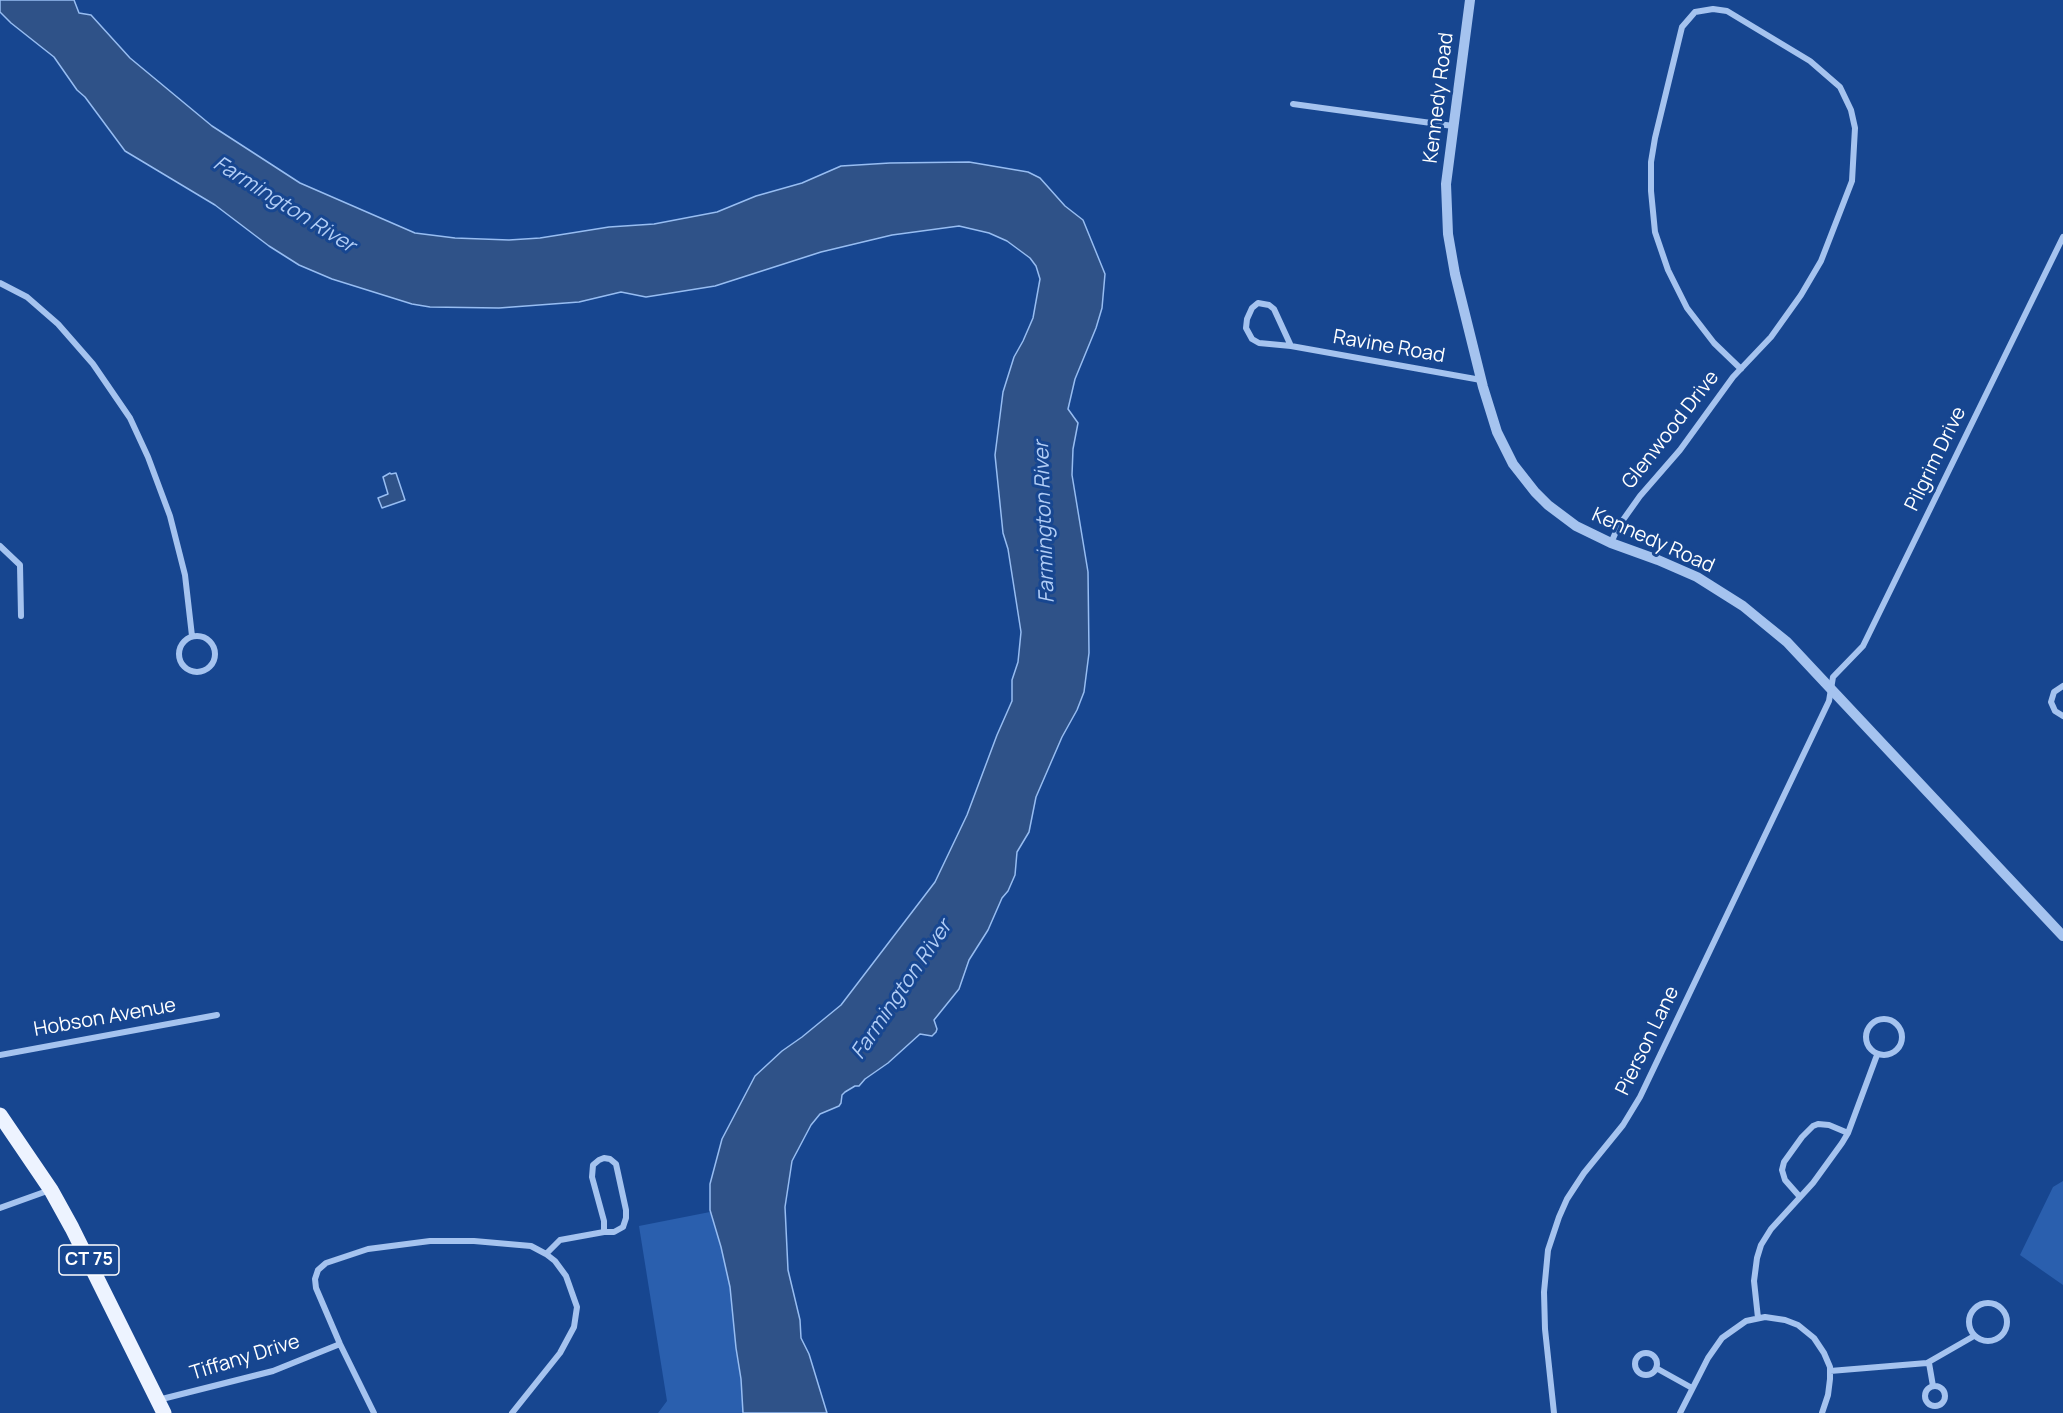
<!DOCTYPE html>
<style>
body{margin:0}
canvas{display:block;background:#174690}
</style>
<canvas width="2063" height="1413"></canvas>
<script>
const ctx = document.querySelector('canvas').getContext('2d');
ctx.lineJoin = 'round';
function fill(path, color) { ctx.fillStyle = color; ctx.fill(path, 'evenodd'); }
const toPath = rows => new Path2D(rows.map(r => 'M' + r).join(''));
function trace(path, color, width, dash) { ctx.strokeStyle = color; ctx.lineWidth = width; ctx.lineCap = dash ? 'butt' : 'round'; ctx.setLineDash(dash || []); ctx.stroke(path); }
function drawText(font, color, halo, rows, align = 'center') {
  ctx.font = font + ' Manrope,sans-serif'; ctx.lineWidth = 6; ctx.setLineDash([]); ctx.textBaseline = 'middle'; ctx.strokeStyle = halo; ctx.fillStyle = color; for (const [text, x, y, turn = 0] of rows) {
    ctx.save(); ctx.translate(x, y); ctx.rotate((+turn || 0) * Math.PI / 180); ctx.textAlign = isNaN(turn) ? turn : align; if (halo) ctx.strokeText(text, 0, 0); ctx.fillText(text, 0, 0); ctx.restore();
  }
}
fill(toPath([
 [2063,1181,2063,1285,2020,1255,2053,1187],
 [710,1212,721,1247,730,1287,736,1348,741,1379,743,1413,658,1413,667,1401,639,1226]
]), '#2a5fae');
const water = toPath([
 [0,0,74,0,79,13,91,15,130,58,212,126,300,183,415,233,455,238,509,240,540,238,609,227,654,224,717,212,756,196,802,183,841,166,890,163,969,162,1028,172,1040,178,1065,206,1083,220,1105,274,1102,308,1096,328,1075,379,1068,409,1078,423,1073,449,1072,475,1088,572,1089,653,1084,692,1077,710,1062,737,1036,797,1029,832,1017,852,1015,875,1008,891,1002,898,988,930,969,960,959,989,934,1020,937,1029,936,1032,932,1036,920,1034,888,1063,865,1079,859,1086,855,1086,845,1092,842,1095,841,1103,839,1106,820,1114,811,1125,792,1161,785,1207,788,1270,800,1320,801,1338,809,1354,827,1413,743,1413,741,1379,736,1348,730,1287,721,1247,710,1210,710,1184,722,1139,755,1076,782,1051,802,1037,841,1005,935,882,967,815,997,735,1012,701,1012,680,1018,662,1021,632,1008,549,1003,533,995,455,1003,392,1014,357,1023,341,1033,318,1040,279,1036,266,1030,258,1007,241,989,233,959,226,892,235,821,252,715,286,646,297,621,292,579,302,499,308,430,307,412,304,332,279,299,265,269,246,215,205,125,151,85,97,77,90,54,57,11,23,0,12,0,0],
 [390,473,391,474,396,473,405,500,382,508,378,498,388,494,383,477,390,473]
]);
fill(water, '#2f5288');
trace(water, '#97bdf2', 1.5);
trace(toPath([
 [1293,104,1453,126],
 [0,283,27,297,58,324,93,364,130,418,148,457,170,516,185,575,192,636],
 [1291,346,1274,309,1269,305,1258,303,1252,308,1247,319,1246,328,1252,339,1259,343,1291,346,1481,380],
 [1611,543,1618,527,1640,496,1680,450,1733,377,1771,337,1801,295,1821,261,1852,181,1855,128,1851,110,1840,87,1810,61,1727,11,1713,9,1695,12,1682,27,1655,138,1651,162,1651,191,1655,232,1668,270,1687,308,1714,343,1741,369],
 [0,546,20,565,21,616],
 '179 654a18 18 0 1 1 36 0a18 18 0 1 1-36 0Z',
 [2063,686,2054,692,2051,702,2055,711,2063,716],
 '1866 1037a18 18 0 1 1 36 0a18 18 0 1 1-36 0Z',
 [0,1055,217,1015],
 [1800,1197,1785,1180,1782,1170,1784,1162,1802,1137,1813,1126,1818,1124,1829,1125,1848,1133],
 [0,1208,50,1190],
 [546,1254,560,1240,604,1232,604,1221,592,1177,593,1165,599,1160,604,1158,610,1159,616,1164,626,1210,626,1218,623,1227,614,1232,604,1232],
 '1969 1322a19 19 0 1 1 38 0a19 19 0 1 1-38 0Z',
 [1758,1318,1754,1281,1757,1258,1761,1245,1771,1229,1813,1183,1842,1143,1848,1133,1877,1055],
 '1635 1364a11 11 0 1 1 22 0a11 11 0 1 1-22 0Z',
 [1929,1363,1933,1386],
 [1656,1368,1692,1388],
 [1830,1371,1927,1363,1974,1336],
 '1925 1396a10 10 0 1 1 20 0a10 10 0 1 1-20 0Z',
 [158,1400,273,1371,340,1344],
 [374,1413,340,1344,316,1288,315,1279,318,1270,326,1263,368,1249,430,1241,474,1241,531,1246,546,1254,555,1261,566,1276,577,1307,574,1327,560,1353,512,1413],
 [1554,1413,1545,1329,1544,1292,1548,1250,1559,1217,1567,1199,1584,1173,1623,1125,1640,1097,1829,701,1833,677,1863,646,2063,237],
 [1680,1413,1708,1358,1722,1338,1746,1321,1765,1317,1785,1320,1798,1325,1814,1338,1824,1353,1830,1367,1830,1379,1828,1395,1822,1413]
]), '#a5c3ef', 6);
trace(toPath([
 [1470,0,1446,184,1448,234,1455,274,1483,387,1497,432,1513,464,1535,492,1548,505,1576,526,1611,543,1658,560,1697,577,1743,606,1760,620,1787,642,1831,689,2063,936]
]), '#a5c3ef', 10);
trace(toPath([
 [0,1115,51,1190,72,1228,164,1413]
]), '#edf3ff', 15);
for (const [x, y, w] of [
 [89,1260,60]
]) { const box = new Path2D(); box.roundRect(x - w / 2, y - 15, w, 30, 4.5); ctx.fillStyle = '#174690'; ctx.fill(box); trace(box, '#fff', 1.5); }
drawText('bold 18px', '#fff', null, [
 ["CT 75",89,1260]
]);
drawText('20px', '#fff', '#174690', [
 ["Kennedy Road",1439,98,-83],
 ["Ravine Road",1389,347,10],
 ["Glenwood Drive",1671,430,-52],
 ["Pilgrim Drive",1936,459,-64],
 ["Kennedy Road",1653,541,24],
 ["Hobson Avenue",105,1018,-10],
 ["Pierson Lane",1648,1041,-64],
 ["Tiffany Drive",245,1358,-17]
]);
drawText('italic 21px', '#b1cdf6', '#174690', [
 ["Farmington River",284,205,32],
 ["Farmington River",1045,522,-92],
 ["Farmington River",902,990,-56]
]);
</script>
